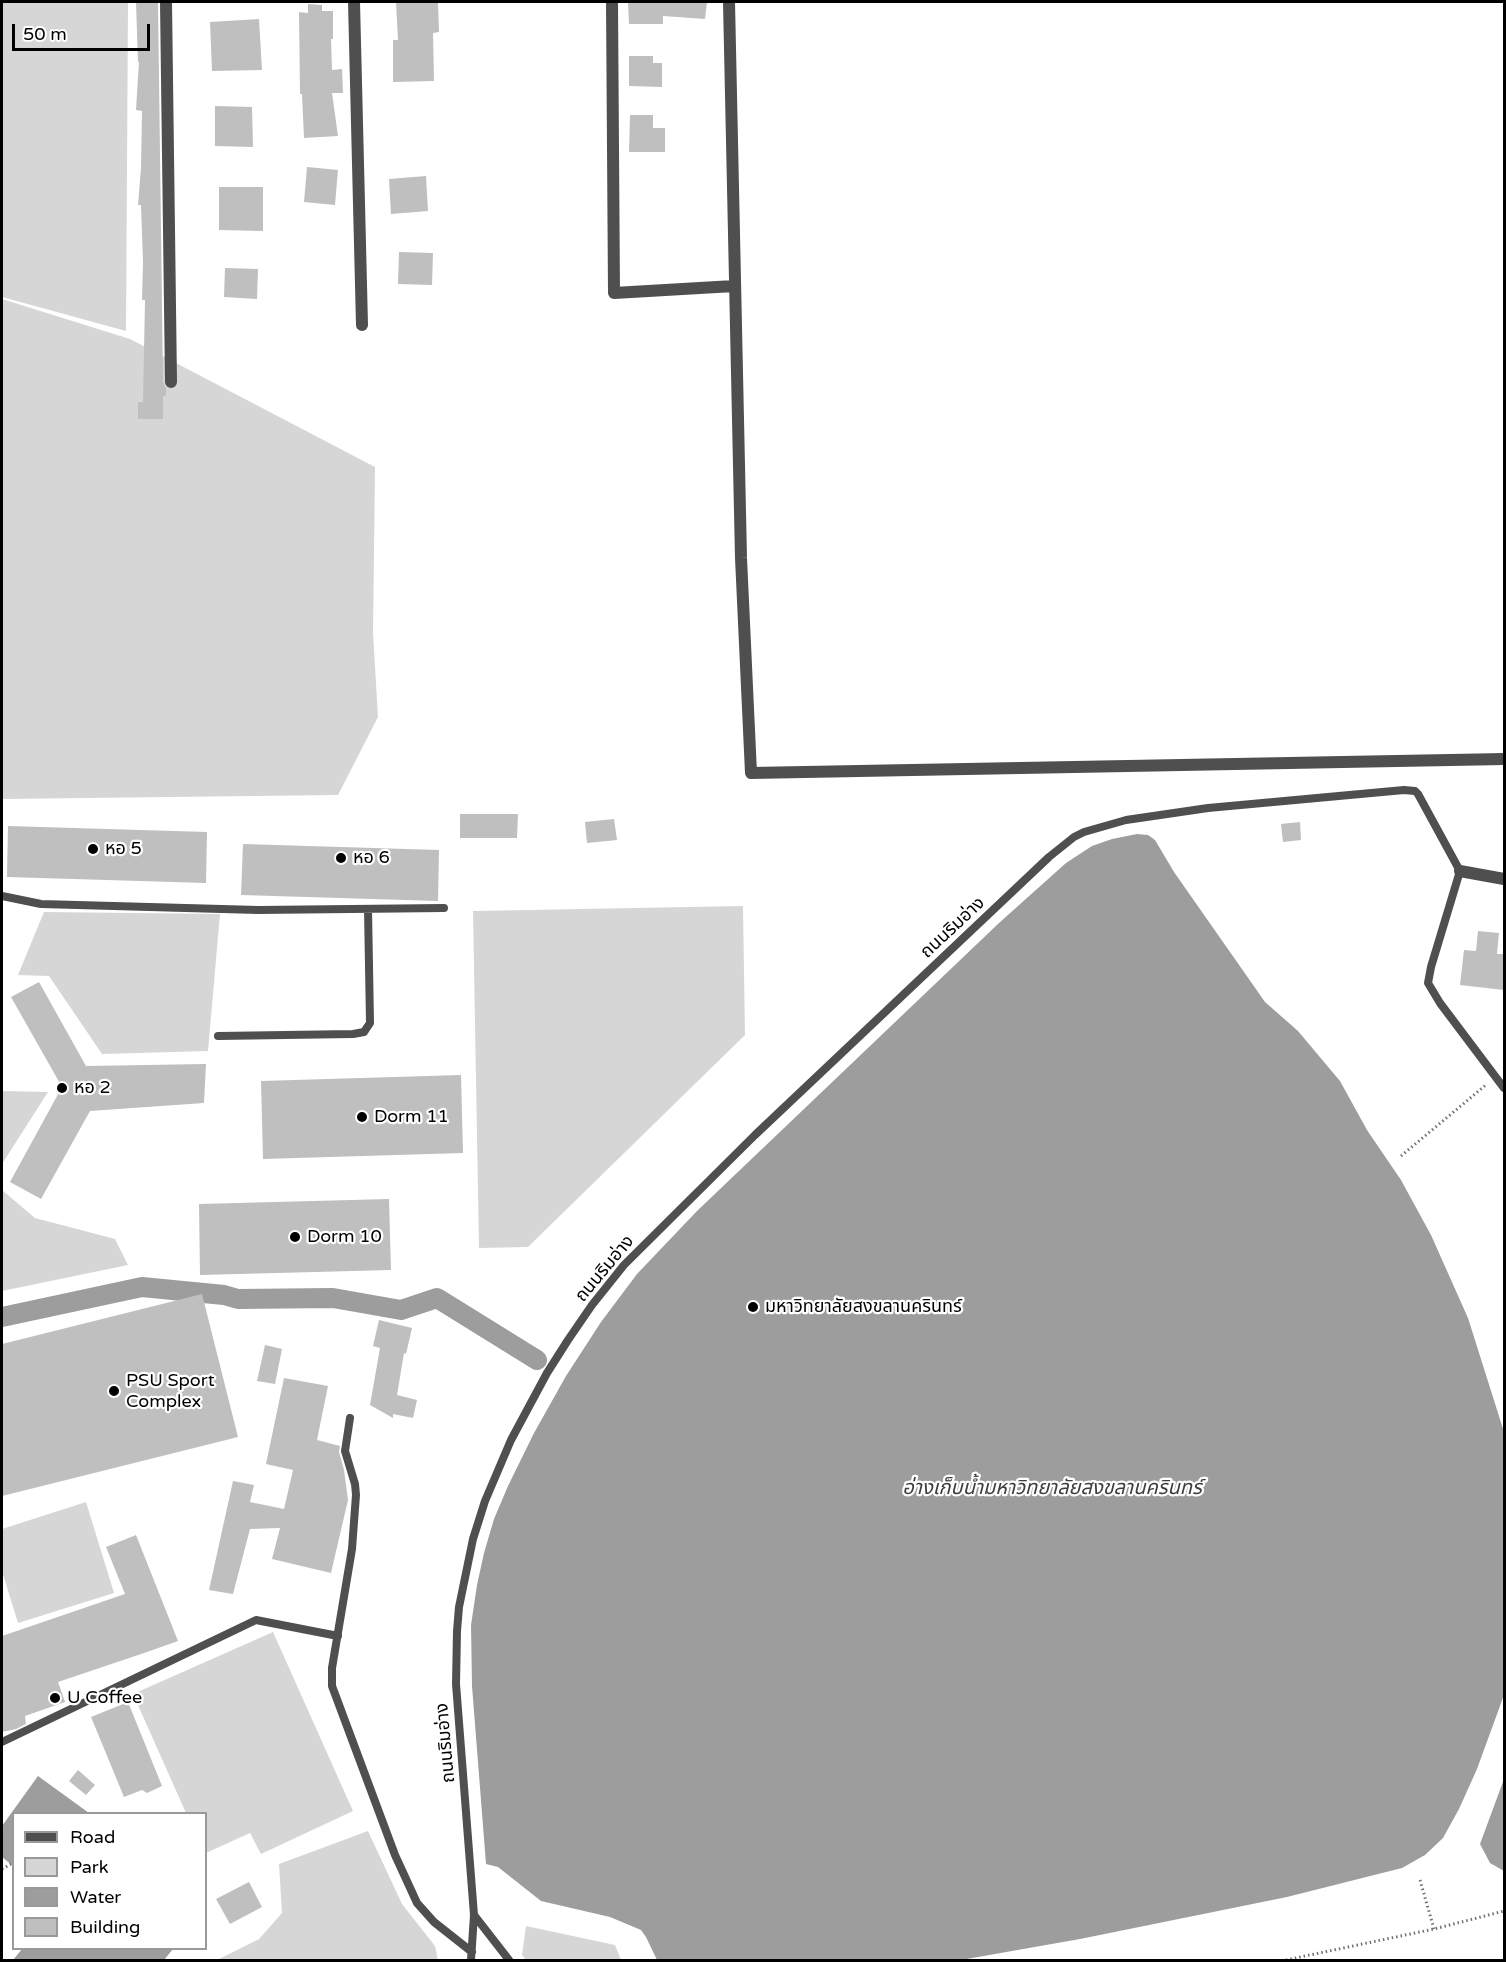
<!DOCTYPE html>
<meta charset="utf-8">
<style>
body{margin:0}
#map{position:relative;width:1506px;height:1962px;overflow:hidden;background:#fff;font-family:"Varela Round",sans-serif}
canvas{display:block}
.frame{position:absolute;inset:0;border:3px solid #000;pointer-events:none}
.legend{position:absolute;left:12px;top:1812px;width:195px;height:138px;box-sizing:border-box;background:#fff;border:2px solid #999;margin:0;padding:8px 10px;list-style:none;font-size:18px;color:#000}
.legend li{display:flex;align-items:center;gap:12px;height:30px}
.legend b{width:30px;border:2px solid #999}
.scale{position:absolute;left:12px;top:24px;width:138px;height:27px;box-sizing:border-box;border:3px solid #000;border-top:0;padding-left:8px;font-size:18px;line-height:21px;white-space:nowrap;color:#000;-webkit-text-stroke:4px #fff;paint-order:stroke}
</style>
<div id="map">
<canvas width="1506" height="1962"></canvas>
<div class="frame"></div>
<ul class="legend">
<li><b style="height:8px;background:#4f4f4f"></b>Road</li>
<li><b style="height:16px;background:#d6d6d6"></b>Park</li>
<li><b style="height:16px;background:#9d9d9d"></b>Water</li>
<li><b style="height:16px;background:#bfbfbf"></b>Building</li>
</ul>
<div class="scale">50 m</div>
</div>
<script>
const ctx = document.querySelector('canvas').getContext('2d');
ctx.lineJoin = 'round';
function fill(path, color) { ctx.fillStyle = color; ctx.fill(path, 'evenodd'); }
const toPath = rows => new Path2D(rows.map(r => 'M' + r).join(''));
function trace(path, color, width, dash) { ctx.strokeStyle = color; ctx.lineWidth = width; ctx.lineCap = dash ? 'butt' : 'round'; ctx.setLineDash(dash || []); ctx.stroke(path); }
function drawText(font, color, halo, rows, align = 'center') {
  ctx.font = font + ' "Varela Round","Noto Sans Thai",sans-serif'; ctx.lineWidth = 4.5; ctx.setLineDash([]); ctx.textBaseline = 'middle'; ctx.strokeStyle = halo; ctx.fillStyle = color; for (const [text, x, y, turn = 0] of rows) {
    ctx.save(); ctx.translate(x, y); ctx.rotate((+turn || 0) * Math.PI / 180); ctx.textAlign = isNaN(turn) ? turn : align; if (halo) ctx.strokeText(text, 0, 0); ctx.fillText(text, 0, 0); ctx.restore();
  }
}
fill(toPath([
 [2,2,128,2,126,331,2,297],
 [2,299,130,339,375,467,373,633,378,717,338,795,2,799],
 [743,906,745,1035,528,1247,479,1248,473,911],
 [44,912,220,914,208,1051,102,1054,49,976,18,975],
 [2,1091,48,1092,2,1164],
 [2,1190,35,1218,115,1239,128,1265,2,1291],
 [86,1502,114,1593,18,1623,2,1571,2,1529],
 [273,1632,353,1811,261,1854,250,1833,206,1853,206,1814,186,1813,133,1694],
 [368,1831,402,1904,435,1946,438,1960,217,1960,259,1939,282,1913,279,1864],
 [526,1926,615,1945,621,1960,526,1960,522,1955]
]), '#d6d6d6');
fill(toPath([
 [1137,834,1148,835,1155,840,1174,872,1265,1002,1298,1031,1340,1081,1367,1130,1401,1180,1431,1235,1468,1318,1504,1432,1504,1695,1477,1769,1459,1809,1443,1838,1425,1855,1402,1868,1287,1897,1080,1939,961,1960,657,1960,646,1937,641,1930,610,1917,541,1901,498,1867,486,1864,472,1686,471,1625,477,1585,484,1553,494,1519,508,1486,534,1433,566,1376,601,1322,637,1274,697,1211,999,923,1066,863,1092,846,1112,839],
 [38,1776,89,1813,14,1814,13,1866,2,1857,2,1826],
 [1504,1779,1504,1871,1490,1863,1480,1844],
 [22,1949,22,1948,173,1949,164,1960,13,1960]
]), '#9d9d9d');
trace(toPath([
 [2,1317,142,1287,224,1295,238,1299,333,1298,401,1310,437,1298,537,1360]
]), '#9d9d9d', 20);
fill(toPath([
 [136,2,158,2,163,382,166,388,166,396,163,396,163,419,138,419,138,402,143,402,145,300,142,300,143,262,141,205,138,205,141,168,142,111,136,110,139,62,138,62],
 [396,2,438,2,439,32,433,33,434,81,393,82,393,40,398,40],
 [628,2,707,2,705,19,663,16,663,24,629,24],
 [308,4,322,5,322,11,333,11,333,39,331,39,332,70,342,69,343,93,332,93,338,136,304,138,302,94,300,94,299,12,308,13],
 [259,19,262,70,212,71,210,22],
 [629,56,653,56,653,63,662,63,662,87,629,86],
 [215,106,252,107,253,147,215,146],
 [630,115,653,115,653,128,665,128,665,152,629,152],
 [307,167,338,170,335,205,304,202],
 [426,176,428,211,391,214,389,179],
 [219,187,263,187,263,231,219,230],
 [399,252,433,253,432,285,398,284],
 [225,268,258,269,257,299,224,297],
 [460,814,518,814,517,838,460,838],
 [614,819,617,840,587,843,585,822],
 [1300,822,1301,840,1283,842,1281,824],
 [8,826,207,832,206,883,7,877],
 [243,844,439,850,438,901,241,895],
 [1478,931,1499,933,1497,954,1504,954,1504,990,1460,985,1464,950,1476,951],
 [39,982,86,1066,206,1064,204,1103,90,1111,41,1199,10,1182,62,1087,11,997],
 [461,1075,463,1153,263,1159,261,1081],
 [389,1199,391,1270,200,1275,199,1204],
 [202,1294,238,1437,2,1496,2,1344],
 [379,1320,412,1328,406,1354,404,1353,397,1395,417,1400,413,1418,393,1414,393,1418,370,1405,380,1348,373,1346],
 [265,1345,282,1349,275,1384,257,1381],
 [284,1378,328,1386,317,1440,340,1446,339,1452,344,1470,348,1500,331,1573,272,1559,280,1528,250,1529,233,1594,209,1590,233,1481,254,1485,250,1502,284,1509,293,1470,266,1464],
 [136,1535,178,1641,147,1652,58,1682,65,1702,25,1716,26,1724,16,1729,2,1732,2,1636,125,1594,106,1547],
 [128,1702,162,1786,147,1793,142,1790,124,1797,91,1717],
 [78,1770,95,1785,86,1795,69,1781],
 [249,1882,262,1907,230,1924,216,1899]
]), '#bfbfbf');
trace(toPath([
 [1401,1156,1487,1084],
 [2,1869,11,1864],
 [1420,1880,1434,1929],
 [1286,1960,1434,1929,1504,1911]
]), '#717171', 3, [1.5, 3]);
trace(toPath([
 [2,896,41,904,258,910,444,908],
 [218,1036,353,1034,364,1032,370,1023,368,909],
 [350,1418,345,1451,355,1484,356,1495,352,1549,332,1668,332,1686,395,1855,417,1903,434,1922,472,1952],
 [2,1742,256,1620,338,1636],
 [474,1915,509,1960],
 [471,1960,474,1915,456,1684,457,1631,459,1607,473,1539,485,1501,511,1440,547,1373,568,1340,592,1305,624,1265,755,1135,1049,857,1074,837,1084,832,1126,820,1208,808,1404,790,1415,791,1418,794,1460,871,1431,967,1428,983,1440,1003,1504,1088]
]), '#4f4f4f', 8);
trace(toPath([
 [166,2,171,382],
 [354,2,362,325],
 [612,2,614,293,734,286],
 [729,2,741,558,751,773,1504,759],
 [1460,871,1504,879]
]), '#4f4f4f', 12);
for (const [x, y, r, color] of [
 [93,849,6,"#000"],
 [341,858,6,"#000"],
 [62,1088,6,"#000"],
 [362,1117,6,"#000"],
 [295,1237,6,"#000"],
 [753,1307,6,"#000"],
 [114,1391,6,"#000"],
 [55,1698,6,"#000"]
]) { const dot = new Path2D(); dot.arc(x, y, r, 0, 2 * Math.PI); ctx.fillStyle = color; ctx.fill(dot); trace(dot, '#fff', 2); }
drawText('18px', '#000', '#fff', [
 ["หอ 5",105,849],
 ["หอ 6",353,858],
 ["หอ 2",74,1088],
 ["Dorm 11",374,1117],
 ["Dorm 10",307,1237],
 ["มหาวิทยาลัยสงขลานครินทร์",765,1307],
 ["PSU Sport",126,1381],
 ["Complex",126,1402],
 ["U Coffee",67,1698]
], 'left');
drawText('18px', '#000', '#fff', [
 ["ถนนริมอ่าง",953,928,-43],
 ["ถนนริมอ่าง",605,1269,-50],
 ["ถนนริมอ่าง",446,1743,-95]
]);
drawText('italic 20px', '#3e3e3e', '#fff', [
 ["อ่างเก็บน้ำมหาวิทยาลัยสงขลานครินทร์",1052,1489]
]);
</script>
